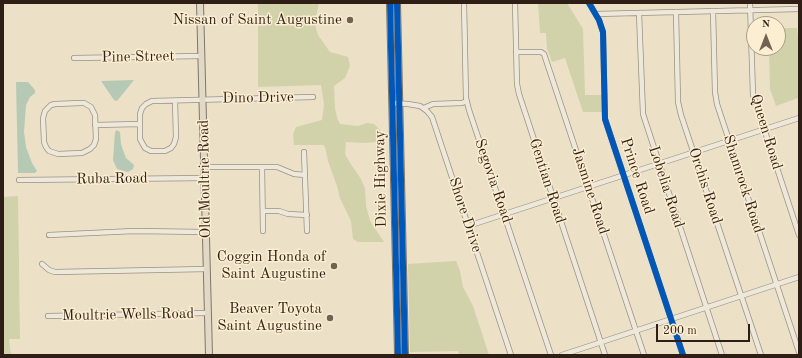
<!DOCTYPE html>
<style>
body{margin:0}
#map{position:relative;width:802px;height:358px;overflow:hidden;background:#ece0c7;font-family:"Old Standard TT",serif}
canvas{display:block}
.frame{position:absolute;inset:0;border:4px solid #2f1e16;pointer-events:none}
.north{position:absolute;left:746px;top:16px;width:40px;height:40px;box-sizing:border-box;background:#fceed1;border:1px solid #aa9b86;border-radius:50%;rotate:0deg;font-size:11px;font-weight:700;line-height:16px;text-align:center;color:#2f1e16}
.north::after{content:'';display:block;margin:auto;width:14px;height:18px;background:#716254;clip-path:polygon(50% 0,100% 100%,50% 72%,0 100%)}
.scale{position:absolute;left:656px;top:324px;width:94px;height:18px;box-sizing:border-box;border:2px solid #2f1e16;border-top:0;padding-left:5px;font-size:12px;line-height:14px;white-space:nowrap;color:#2f1e16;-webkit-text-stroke:3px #fceed1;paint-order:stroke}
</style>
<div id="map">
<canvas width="802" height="358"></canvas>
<div class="frame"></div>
<div class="north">N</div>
<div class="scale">200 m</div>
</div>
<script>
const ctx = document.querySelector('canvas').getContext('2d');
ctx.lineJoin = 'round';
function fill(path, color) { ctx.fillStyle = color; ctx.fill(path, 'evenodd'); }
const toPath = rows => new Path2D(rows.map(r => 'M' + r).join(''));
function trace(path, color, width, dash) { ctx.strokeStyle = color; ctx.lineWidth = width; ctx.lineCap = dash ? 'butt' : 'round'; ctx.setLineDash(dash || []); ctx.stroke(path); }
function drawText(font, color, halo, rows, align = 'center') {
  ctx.font = font + ' "Old Standard TT",serif'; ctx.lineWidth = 3; ctx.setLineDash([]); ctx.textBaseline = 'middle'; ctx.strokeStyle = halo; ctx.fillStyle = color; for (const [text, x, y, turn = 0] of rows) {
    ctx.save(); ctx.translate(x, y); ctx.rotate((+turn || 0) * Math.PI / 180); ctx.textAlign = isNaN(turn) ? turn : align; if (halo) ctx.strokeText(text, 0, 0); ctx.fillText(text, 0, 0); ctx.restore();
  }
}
fill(toPath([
 [257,3,319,3,316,16,316,28,318,35,330,52,348,57,350,66,345,78,334,86,335,108,337,118,340,124,358,126,367,123,374,124,381,131,383,142,382,145,374,142,364,143,346,142,345,154,352,166,361,179,365,189,366,206,370,221,384,242,358,242,353,239,351,221,340,198,337,186,328,161,325,147,323,145,294,145,293,134,296,127,322,120,324,105,321,85,258,87,258,5],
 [538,3,567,3,583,29,585,95,604,95,604,112,583,112,565,58,552,62,547,48,546,33,540,33],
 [778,28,797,28,799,44,799,90,798,98,776,106,770,89,769,48,778,48],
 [18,196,20,339,9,339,11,355,3,355,3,197],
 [456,261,460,271,463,287,473,306,489,355,459,355,458,351,410,352,408,264]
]), '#d1d1aa');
fill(toPath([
 [134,80,117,101,114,100,101,81],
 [16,82,28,82,35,90,35,93,30,97,26,105,24,132,26,147,32,163,37,171,35,173,18,173],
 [117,130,120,132,121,144,123,150,126,158,134,165,133,169,128,172,117,169,113,160,115,132]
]), '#b6c9b5');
const minor = toPath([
 [464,3,466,98,469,110,551,355],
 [515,3,517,84,519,94,605,355],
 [589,3,599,20,603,32,605,119,683,355],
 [750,3,753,95,799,235],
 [713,11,715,92,717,104,799,352],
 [676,12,678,102,681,115,761,355],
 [639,13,643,114,722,355],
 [596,14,799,9],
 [516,52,541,52,544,54,644,355],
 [74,58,202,56],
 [175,101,176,137,174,144,171,148,165,151,151,151,145,148,140,139,140,114,142,108,146,104,152,101,313,97],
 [81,103,84,103,91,107,95,115,96,139,94,145,90,149,82,153,58,154,49,151,46,147,44,142,43,118,45,111,51,105,55,104,81,103],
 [392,103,408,104,420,106,427,111,432,117,511,355],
 [424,108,433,104,462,103,467,101],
 [95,125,140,124],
 [304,152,307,231],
 [205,167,277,167,294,174,305,175],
 [262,167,263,231],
 [19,180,205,178],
 [264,211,279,211,288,214,307,215],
 [468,226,799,118],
 [49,235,134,231,206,232],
 [42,264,49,270,55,272,207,269],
 [48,316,208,313],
 [562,355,799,277]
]);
const major = toPath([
 [200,3,209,355],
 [390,3,398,355],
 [397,3,405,355]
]);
trace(minor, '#9a9182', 6);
trace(major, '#80776a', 8);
trace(minor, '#eee8db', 4.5);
trace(major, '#e1d8c6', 6);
trace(toPath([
 [390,3,398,355],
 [397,3,405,355],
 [589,3,599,20,603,32,605,119,683,355]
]), '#0057b8', 6);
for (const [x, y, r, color] of [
 [350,20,4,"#716254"],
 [334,266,4,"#716254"],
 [330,318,4,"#716254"]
]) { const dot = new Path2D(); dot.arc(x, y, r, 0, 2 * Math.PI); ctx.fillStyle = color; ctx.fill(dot); trace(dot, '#fceed1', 1.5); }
drawText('15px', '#2f1e16', '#fceed1', [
 ["Nissan of Saint Augustine",342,20],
 ["Coggin Honda of",326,257],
 ["Saint Augustine",326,274],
 ["Beaver Toyota",322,309],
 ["Saint Augustine",322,326]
], 'right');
drawText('15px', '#2f1e16', '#fceed1', [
 ["Pine Street",138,57,-1],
 ["Dino Drive",258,98,-1],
 ["Queen Road",766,132,73],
 ["Prince Road",637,176,72],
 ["Ruba Road",112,179,-1],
 ["Old Moultrie Road",205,179,-91],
 ["Dixie Highway",381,179,-91],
 ["Segovia Road",493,181,71],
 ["Gentian Road",547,181,72],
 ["Shamrock Road",743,184,72],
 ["Orchis Road",705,186,72],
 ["Lobelia Road",666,187,72],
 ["Jasmine Road",590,191,72],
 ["Shore Drive",465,215,72],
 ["Moultrie Wells Road",128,315,-1]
]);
</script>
